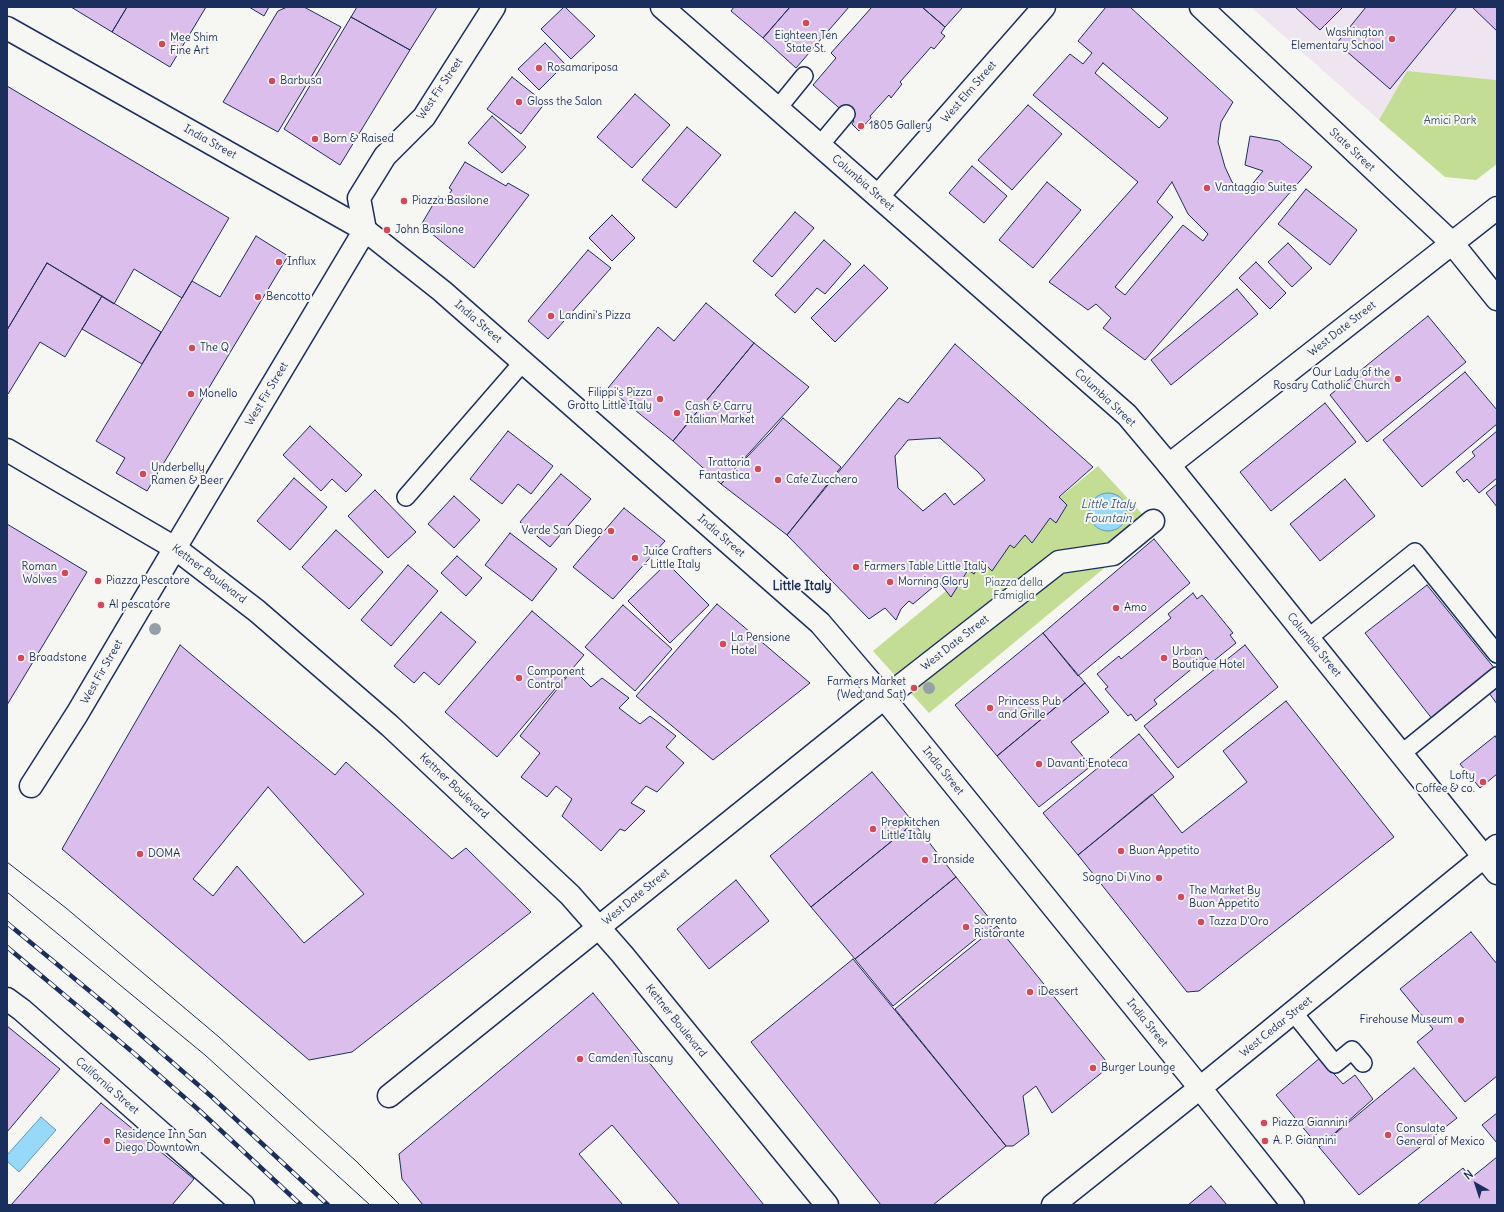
<!DOCTYPE html>
<style>
body{margin:0}
#map{position:relative;width:1504px;height:1212px;overflow:hidden;background:#f6f6f2;font-family:Delius,sans-serif}
canvas{display:block}
.frame{position:absolute;inset:0;border:8px solid #1b2f5e;pointer-events:none}
.north{position:absolute;left:1456px;top:1164px;width:40px;height:40px;-webkit-text-stroke:3px #f6f6f2;paint-order:stroke;rotate:321deg;font-size:11px;font-weight:700;line-height:16px;text-align:center;color:#1b2f5e}
.north::after{content:'';display:block;margin:auto;width:14px;height:18px;background:#1b2f5e;clip-path:polygon(50% 0,100% 100%,50% 72%,0 100%)}
</style>
<div id="map">
<canvas width="1504" height="1212"></canvas>
<div class="frame"></div>
<div class="north">N</div>
</div>
<script>
const ctx = document.querySelector('canvas').getContext('2d');
ctx.lineJoin = 'round';
function fill(path, color) { ctx.fillStyle = color; ctx.fill(path, 'evenodd'); }
const toPath = rows => new Path2D(rows.map(r => 'M' + r).join(''));
function trace(path, color, width, dash) { ctx.strokeStyle = color; ctx.lineWidth = width; ctx.lineCap = dash ? 'butt' : 'round'; ctx.setLineDash(dash || []); ctx.stroke(path); }
function drawText(font, color, halo, rows, align = 'center') {
  ctx.font = font + ' Delius,sans-serif'; ctx.lineWidth = 4; ctx.setLineDash([]); ctx.textBaseline = 'middle'; ctx.strokeStyle = halo; ctx.fillStyle = color; for (const [text, x, y, turn = 0] of rows) {
    ctx.save(); ctx.translate(x, y); ctx.rotate((+turn || 0) * Math.PI / 180); ctx.textAlign = isNaN(turn) ? turn : align; if (halo) ctx.strokeText(text, 0, 0); ctx.fillText(text, 0, 0); ctx.restore();
  }
}
fill(toPath([
 [1251,7,1497,7,1497,80,1407,71,1379,120]
]), '#eee5f0');
fill(toPath([
 [1407,71,1497,80,1497,164,1476,180,1445,177,1379,120],
 [1098,466,1154,527,929,713,873,651]
]), '#c4dd94');
const water = toPath([
 '1089 512a19 19 0 1 1 38 0a19 19 0 1 1-38 0Z',
 [41,1117,56,1130,19,1172,7,1161,7,1155,41,1117]
]);
fill(water, '#97d9f9');
trace(water, '#6595bb', 1);
const building = toPath([
 [71,7,127,7,112,32,71,7],
 [127,7,206,7,170,67,112,32,127,7],
 [249,7,269,7,264,16,249,7],
 [287,7,304,7,341,27,278,132,223,102,278,11,287,7],
 [357,7,437,7,410,50,351,17,357,7],
 [564,7,565,7,595,36,571,59,541,29,564,7],
 [734,7,790,7,763,38,731,11,734,7],
 [790,7,849,7,796,68,763,38,790,7],
 [872,7,922,7,945,27,941,33,945,36,934,49,931,47,900,82,902,84,891,98,889,95,870,116,871,118,859,131,852,124,854,121,813,85,836,58,831,53,872,7],
 [922,7,963,7,945,27,922,7],
 [1106,7,1130,7,1233,102,1221,122,1218,142,1225,167,1232,182,1245,193,1263,171,1245,165,1250,136,1279,141,1312,167,1145,360,1103,328,1111,318,1096,304,1088,310,1049,282,1138,182,1033,95,1070,54,1083,64,1092,53,1078,41,1106,7],
 [1103,63,1168,118,1159,128,1095,73,1103,63],
 [1172,182,1188,214,1208,234,1203,241,1183,225,1125,295,1115,287,1173,217,1157,202,1172,182],
 [1295,7,1343,7,1320,30,1295,7],
 [1366,7,1457,7,1390,89,1337,43,1366,7],
 [1472,7,1497,7,1497,31,1472,7],
 [351,17,410,50,340,165,284,129,351,17],
 [545,43,565,64,539,90,518,69,545,43],
 [512,77,545,103,521,134,487,109,512,77],
 [7,86,229,218,182,298,134,269,114,304,47,263,7,330,7,86],
 [635,94,670,125,632,168,597,137,635,94],
 [1028,105,1062,134,1012,190,978,160,1028,105],
 [492,116,526,147,502,173,468,143,492,116],
 [687,127,721,155,676,208,642,180,687,127],
 [465,162,506,186,508,183,529,195,474,268,421,225,438,196,445,200,452,190,449,188,465,162],
 [972,166,1007,196,984,223,949,193,972,166],
 [1047,182,1081,210,1033,268,999,240,1047,182],
 [1306,189,1357,230,1330,265,1278,224,1306,189],
 [795,212,814,228,772,277,753,261,795,212],
 [612,215,635,238,612,261,589,238,612,215],
 [256,236,288,256,147,491,116,473,125,458,96,441,192,281,220,297,256,236],
 [824,240,851,264,825,294,817,288,795,313,775,295,824,240],
 [1288,243,1312,268,1292,287,1268,262,1288,243],
 [588,250,611,268,548,339,528,321,588,250],
 [1256,262,1286,293,1270,309,1239,278,1256,262],
 [47,263,102,296,65,357,40,342,8,394,7,393,7,330,47,263],
 [864,265,888,288,835,342,811,318,864,265],
 [1237,289,1258,314,1171,385,1151,360,1237,289],
 [102,296,161,332,142,364,82,329,102,296],
 [706,303,754,343,673,441,608,388,658,327,674,341,706,303],
 [1428,316,1466,362,1367,442,1330,395,1428,316],
 [754,343,809,387,721,484,673,441,754,343],
 [955,344,1093,467,1059,497,1067,505,1056,523,1050,518,1032,543,1025,535,1014,548,1010,545,992,571,982,561,974,574,968,570,951,597,939,582,913,604,909,601,901,609,896,620,885,608,869,619,787,535,899,398,908,403,955,344],
 [940,438,978,472,985,480,954,505,945,493,923,511,898,488,895,456,908,440,940,438],
 [1465,372,1497,410,1497,424,1422,487,1383,440,1465,372],
 [1325,403,1356,442,1271,511,1240,472,1325,403],
 [783,418,841,467,787,535,721,484,770,433,783,418],
 [310,426,362,475,346,492,332,479,321,491,283,455,310,426],
 [508,431,553,466,531,494,518,484,502,504,470,479,508,431],
 [1497,431,1497,478,1479,493,1467,479,1464,482,1456,472,1475,456,1472,452,1497,431],
 [561,474,591,499,550,547,520,522,561,474],
 [294,478,327,507,290,550,257,521,294,478],
 [1345,479,1375,516,1320,561,1290,524,1345,479],
 [1497,484,1497,507,1486,493,1497,484],
 [375,490,416,532,388,558,348,516,375,490],
 [454,496,480,520,454,548,428,524,454,496],
 [624,508,665,541,613,599,573,567,624,508],
 [7,524,87,572,7,705,7,524],
 [336,530,383,572,349,609,302,567,336,530],
 [510,533,557,569,532,601,485,565,510,533],
 [1154,539,1190,583,1078,676,1043,633,1154,539],
 [457,556,482,578,466,596,441,573,457,556],
 [667,563,709,605,670,643,628,601,667,563],
 [408,565,438,591,391,646,361,620,408,565],
 [1427,585,1495,669,1433,720,1365,633,1427,585],
 [1193,593,1197,599,1202,595,1233,633,1230,635,1236,643,1211,663,1206,657,1154,700,1157,704,1136,721,1131,714,1128,716,1105,689,1108,687,1097,674,1119,656,1121,659,1171,618,1168,614,1193,593],
 [717,604,810,683,713,760,636,696,717,604],
 [623,605,672,649,635,691,585,647,623,605],
 [532,611,584,655,497,757,445,712,532,611],
 [441,612,476,642,439,685,424,672,414,683,394,666,441,612],
 [1043,633,1085,683,997,756,955,705,1043,633],
 [180,645,335,775,346,762,452,859,466,848,531,912,352,1052,309,1060,62,849,180,645],
 [268,787,364,894,304,943,237,866,213,896,193,879,268,787],
 [1245,645,1278,687,1178,768,1144,726,1245,645],
 [573,669,591,687,602,678,629,698,619,708,640,724,650,716,676,736,666,747,684,763,657,792,646,786,631,803,645,811,625,831,620,829,601,851,562,816,572,799,556,786,547,797,521,777,540,753,520,736,573,669],
 [1085,683,1109,712,1071,742,1091,766,1039,807,997,756,1085,683],
 [1497,686,1497,704,1489,693,1497,686],
 [1286,701,1394,837,1199,991,1187,992,1078,855,1152,794,1182,833,1247,782,1223,751,1286,701],
 [1139,734,1174,777,1078,855,1043,813,1139,734],
 [1495,736,1497,739,1497,774,1480,788,1460,764,1495,736],
 [872,772,914,823,811,907,770,856,872,772],
 [914,823,956,877,855,959,811,907,914,823],
 [956,877,994,924,893,1006,855,959,956,877],
 [736,880,769,921,709,969,677,929,736,880],
 [997,926,1110,1066,1052,1113,1036,1086,1023,1096,1029,1134,1013,1146,1006,1146,895,1009,997,926],
 [1471,932,1497,964,1497,1076,1465,1102,1417,1042,1433,1029,1400,989,1471,932],
 [853,959,1006,1146,933,1205,881,1205,751,1042,853,959],
 [593,993,764,1205,680,1205,612,1125,579,1154,623,1205,423,1205,402,1179,399,1154,593,993],
 [7,1026,60,1069,7,1132,7,1026],
 [1320,1058,1343,1084,1355,1075,1373,1099,1319,1147,1276,1095,1320,1058],
 [1414,1068,1457,1118,1359,1195,1319,1147,1414,1068],
 [101,1103,194,1179,172,1205,11,1205,101,1103],
 [1497,1113,1497,1143,1482,1125,1497,1113],
 [1497,1157,1497,1205,1417,1205,1463,1168,1471,1178,1497,1157],
 [1211,1186,1227,1205,1188,1205,1211,1186]
]);
fill(building, '#dbbeec');
trace(building, '#1b2f5e', 1);
const service = toPath([
 [778,108,804,76],
 [820,145,846,114],
 [406,497,523,362],
 [1308,638,1415,552,1497,654],
 [1401,754,1497,676],
 [1293,1012,1335,1064,1352,1050,1363,1063]
]);
const pedestrian = toPath([
 [899,687,1059,562,1113,554,1153,521]
]);
const minor = toPath([
 [878,196,1044,7],
 [1169,465,1497,208],
 [31,786,77,714,175,548,365,230,359,198,385,156,424,117,494,7],
 [7,999,22,1010,243,1205],
 [389,1096,884,698]
]);
const secondary = toPath([
 [662,7,1127,415,1169,465,1497,873],
 [1201,7,1452,243,1497,299],
 [7,28,365,230,442,291,820,623,884,698,1200,1088,1293,1205],
 [7,450,175,548,257,611,390,726,570,895,622,954,827,1205],
 [1053,1205,1200,1088,1497,846]
]);
trace(service, '#1b2f5e', 20);
trace(pedestrian, '#1b2f5e', 25);
trace(minor, '#1b2f5e', 25);
trace(secondary, '#1b2f5e', 25);
trace(toPath([
 [406,227,417,234]
]), '#1b2f5e', 2.5, [4, 3]);
trace(service, '#f6f6f2', 17);
trace(pedestrian, '#f6f6f2', 22);
trace(minor, '#f6f6f2', 22);
trace(secondary, '#f6f6f2', 22);
trace(toPath([
 [7,862,66,908,219,1037,357,1162,400,1205],
 [7,892,205,1055,370,1205]
]), '#1b2f5e', 1);
const rail = toPath([
 [7,923,109,1007,212,1097,328,1205],
 [7,947,136,1055,200,1111,301,1205]
]);
trace(rail, '#1b2f5e', 4.5);
trace(rail, '#f6f6f2', 3, [9]);
ctx.fillStyle = '#95a0a8';
for (const [x, y] of [
 [155,629],
 [929,688]
]) { ctx.beginPath(); ctx.arc(x, y, 6, 0, 2 * Math.PI); ctx.fill(); }
for (const [x, y, r, color] of [
 [806,23,4,"#d1495b"],
 [1392,39,4,"#d1495b"],
 [162,44,4,"#d1495b"],
 [539,68,4,"#d1495b"],
 [272,81,4,"#d1495b"],
 [519,102,4,"#d1495b"],
 [861,126,4,"#d1495b"],
 [315,139,4,"#d1495b"],
 [1207,188,4,"#d1495b"],
 [404,201,4,"#d1495b"],
 [387,230,4,"#d1495b"],
 [279,262,4,"#d1495b"],
 [258,297,4,"#d1495b"],
 [551,316,4,"#d1495b"],
 [192,348,4,"#d1495b"],
 [1398,379,4,"#d1495b"],
 [191,394,4,"#d1495b"],
 [660,399,4,"#d1495b"],
 [677,413,4,"#d1495b"],
 [758,469,4,"#d1495b"],
 [143,474,4,"#d1495b"],
 [778,480,4,"#d1495b"],
 [611,531,4,"#d1495b"],
 [635,558,4,"#d1495b"],
 [856,567,4,"#d1495b"],
 [65,573,4,"#d1495b"],
 [98,581,4,"#d1495b"],
 [890,582,4,"#d1495b"],
 [101,605,4,"#d1495b"],
 [1116,608,4,"#d1495b"],
 [723,644,4,"#d1495b"],
 [21,658,4,"#d1495b"],
 [1164,658,4,"#d1495b"],
 [519,678,4,"#d1495b"],
 [914,688,4,"#d1495b"],
 [990,708,4,"#d1495b"],
 [1039,764,4,"#d1495b"],
 [1483,782,4,"#d1495b"],
 [873,829,4,"#d1495b"],
 [1121,851,4,"#d1495b"],
 [140,854,4,"#d1495b"],
 [925,860,4,"#d1495b"],
 [1159,878,4,"#d1495b"],
 [1181,897,4,"#d1495b"],
 [1201,922,4,"#d1495b"],
 [966,927,4,"#d1495b"],
 [1030,992,4,"#d1495b"],
 [1461,1020,4,"#d1495b"],
 [580,1059,4,"#d1495b"],
 [1093,1068,4,"#d1495b"],
 [1264,1123,4,"#d1495b"],
 [1388,1135,4,"#d1495b"],
 [107,1141,4,"#d1495b"],
 [1265,1141,4,"#d1495b"]
]) { const dot = new Path2D(); dot.arc(x, y, r, 0, 2 * Math.PI); ctx.fillStyle = color; ctx.fill(dot); trace(dot, '#f6f6f2', 1.5); }
drawText('11px', '#1b2f5e', '#f6f6f2', [
 ["Washington",1384,33,"right"],
 ["Elementary School",1384,46,"right"],
 ["Eighteen Ten",806,36,"center"],
 ["State St.",806,49,"center"],
 ["Mee Shim",170,38],
 ["Fine Art",170,51],
 ["Rosamariposa",547,68],
 ["Barbusa",280,81],
 ["Gloss the Salon",527,102],
 ["1805 Gallery",869,126],
 ["Born & Raised",323,139],
 ["Vantaggio Suites",1215,188],
 ["Piazza Basilone",412,201],
 ["John Basilone",395,230],
 ["Influx",287,262],
 ["Bencotto",266,297],
 ["Landini's Pizza",559,316],
 ["The Q",200,348],
 ["Our Lady of the",1390,373,"right"],
 ["Rosary Catholic Church",1390,386,"right"],
 ["Filippi's Pizza",652,393,"right"],
 ["Grotto Little Italy",652,406,"right"],
 ["Monello",199,394],
 ["Cash & Carry",685,407],
 ["Italian Market",685,420],
 ["Trattoria",750,463,"right"],
 ["Fantastica",750,476,"right"],
 ["Underbelly",151,468],
 ["Ramen & Beer",151,481],
 ["Cafe Zucchero",786,480],
 ["Verde San Diego",603,531,"right"],
 ["Juice Crafters",643,552],
 ["- Little Italy",643,565],
 ["Roman",57,567,"right"],
 ["Wolves",57,580,"right"],
 ["Farmers Table Little Italy",864,567],
 ["Piazza Pescatore",106,581],
 ["Morning Glory",898,582],
 ["Al pescatore",109,605],
 ["Amo",1124,608],
 ["La Pensione",731,638],
 ["Hotel",731,651],
 ["Urban",1172,652],
 ["Boutique Hotel",1172,665],
 ["Broadstone",29,658],
 ["Component",527,672],
 ["Control",527,685],
 ["Farmers Market",906,682,"right"],
 ["(Wed and Sat)",906,695,"right"],
 ["Princess Pub",998,702],
 ["and Grille",998,715],
 ["Davanti Enoteca",1047,764],
 ["Lofty",1475,776,"right"],
 ["Coffee & co.",1475,789,"right"],
 ["Prepkitchen",881,823],
 ["Little Italy",881,836],
 ["Buon Appetito",1129,851],
 ["DOMA",148,854],
 ["Ironside",933,860],
 ["Sogno Di Vino",1151,878,"right"],
 ["The Market By",1189,891],
 ["Buon Appetito",1189,904],
 ["Sorrento",974,921],
 ["Ristorante",974,934],
 ["Tazza D'Oro",1209,922],
 ["iDessert",1038,992],
 ["Firehouse Museum",1453,1020,"right"],
 ["Camden Tuscany",588,1059],
 ["Burger Lounge",1101,1068],
 ["Piazza Giannini",1272,1123],
 ["Consulate",1396,1129],
 ["General of Mexico",1396,1142],
 ["Residence Inn San",115,1135],
 ["Diego Downtown",115,1148],
 ["A. P. Giannini",1273,1141]
], 'left');
drawText('11px', '#1b2f5e', '#f6f6f2', [
 ["West Fir Street",440,89,-56],
 ["West Elm Street",969,92,-49],
 ["India Street",210,142,29],
 ["State Street",1352,150,43],
 ["Columbia Street",863,183,41],
 ["India Street",478,322,41],
 ["West Date Street",1342,329,-38],
 ["West Fir Street",267,394,-59],
 ["Columbia Street",1105,398,43],
 ["India Street",721,536,41],
 ["Kettner Boulevard",209,574,37],
 ["West Date Street",955,643,-38],
 ["Columbia Street",1314,645,51],
 ["West Fir Street",102,672,-60],
 ["India Street",943,771,51],
 ["Kettner Boulevard",454,786,43],
 ["West Date Street",636,897,-39],
 ["Kettner Boulevard",676,1021,51],
 ["India Street",1147,1023,51],
 ["West Cedar Street",1276,1027,-39],
 ["California Street",107,1086,41]
]);
drawText('11px', '#455a6c', '#f6f6f2', [
 ["Amici Park",1450,121],
 ["Piazza della",1014,583],
 ["Famiglia",1014,596]
]);
drawText('italic 12px', '#3a5a85', '#f6f6f2', [
 ["Little Italy",1108,505],
 ["Fountain",1108,519]
]);
drawText('bold 13px', '#1b2f5e', '#f6f6f2', [
 ["Little Italy",802,586]
]);
</script>
